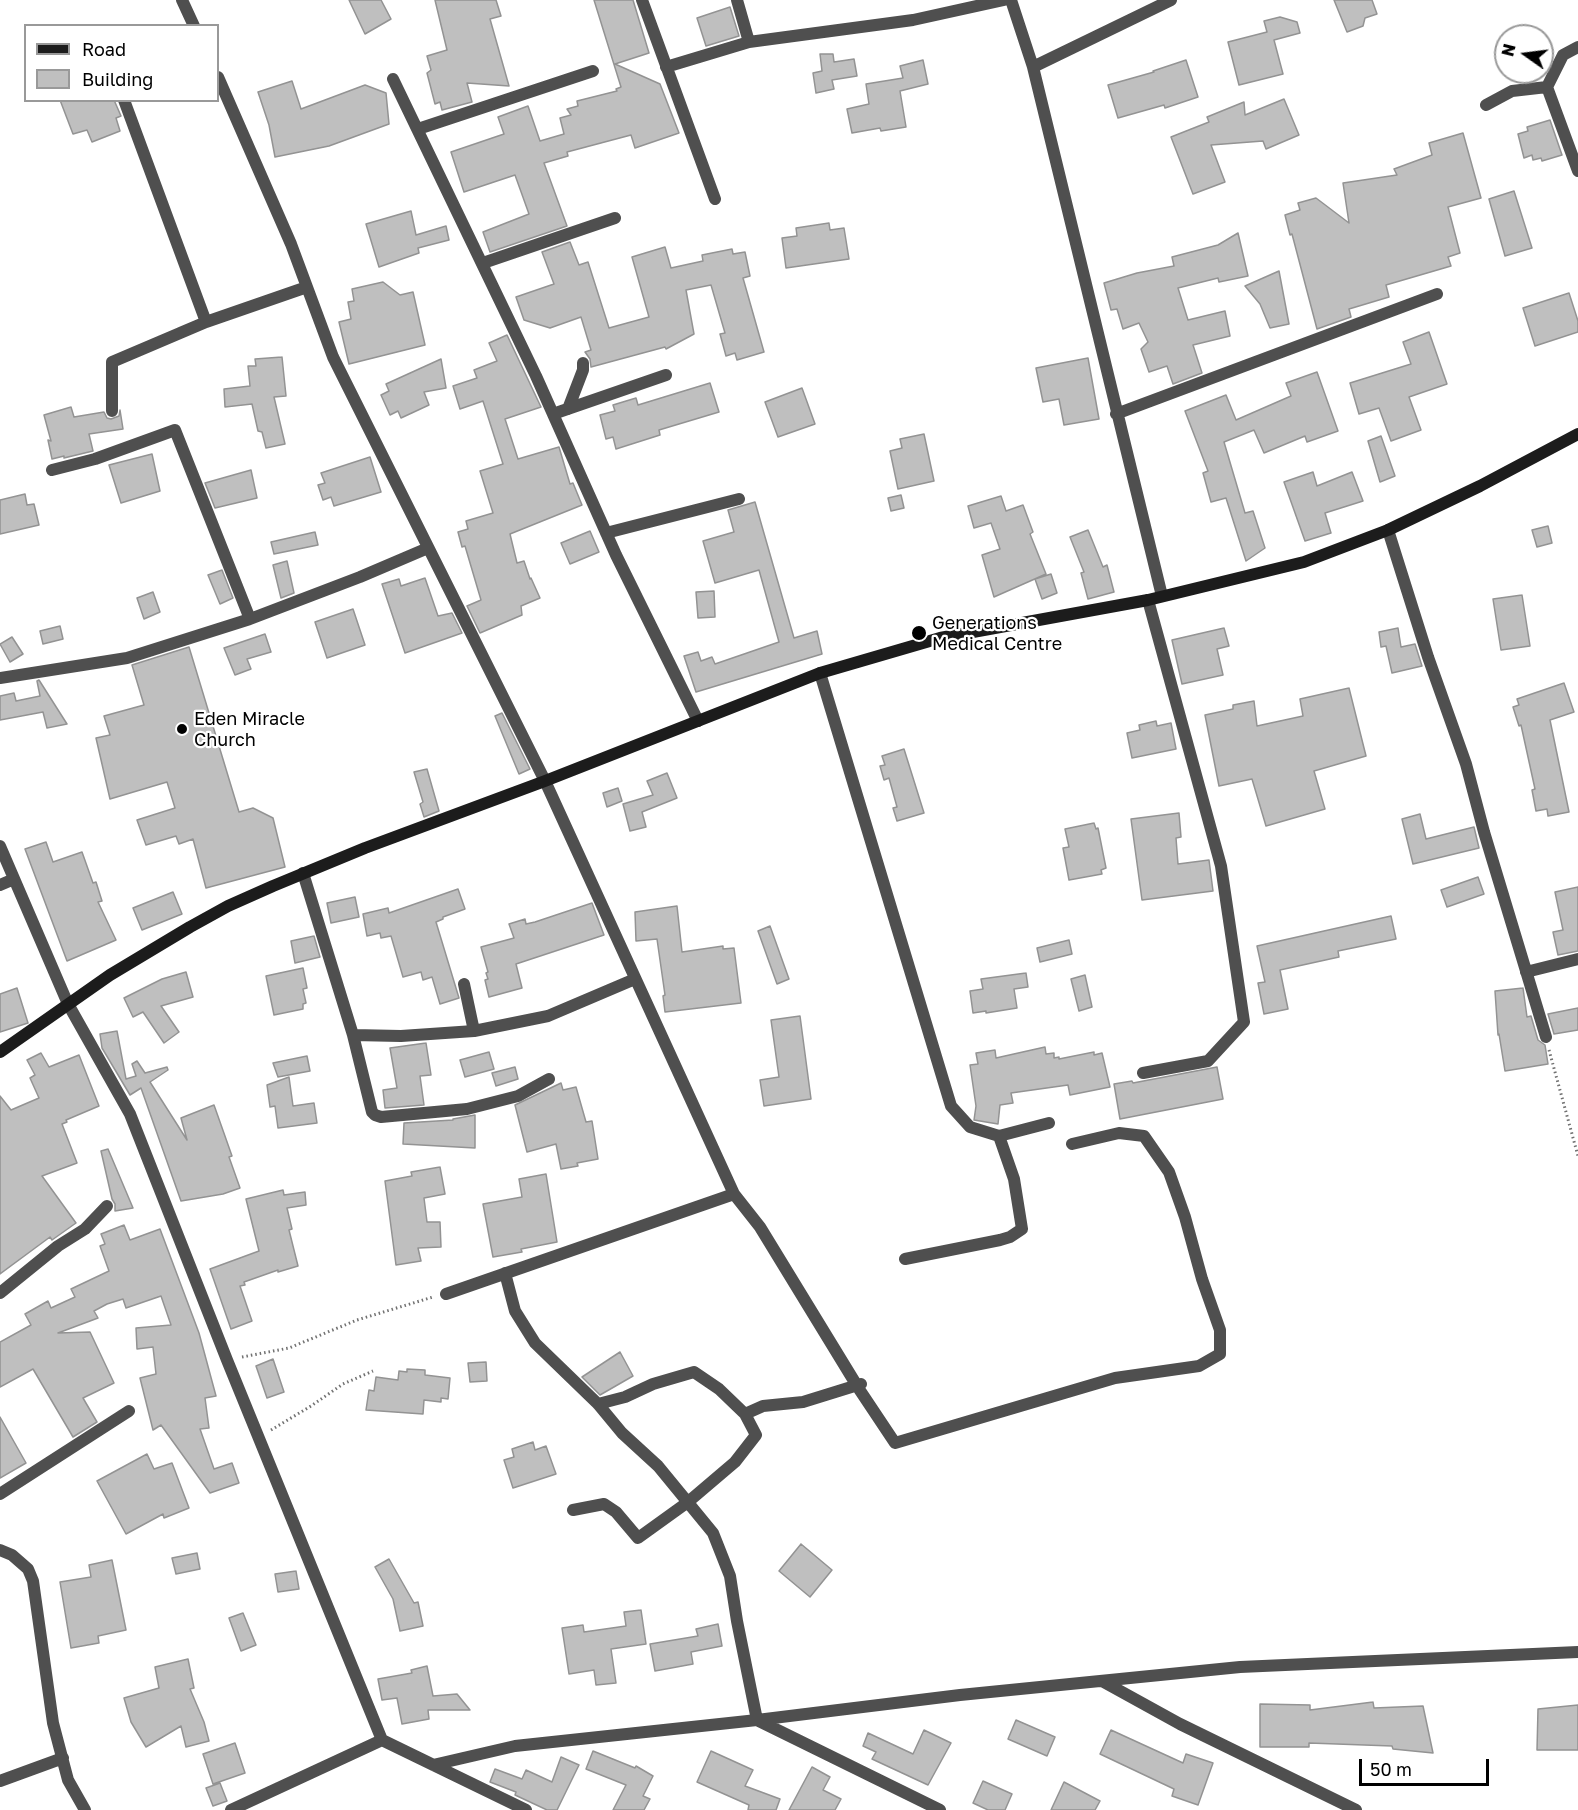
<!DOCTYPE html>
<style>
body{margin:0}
#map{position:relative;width:1578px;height:1810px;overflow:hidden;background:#fff;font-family:"Golos Text",sans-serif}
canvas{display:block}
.legend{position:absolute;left:24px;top:24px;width:195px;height:78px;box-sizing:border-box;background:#fff;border:2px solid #999;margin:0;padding:8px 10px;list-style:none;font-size:18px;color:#000}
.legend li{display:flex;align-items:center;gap:12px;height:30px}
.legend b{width:30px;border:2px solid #999}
.north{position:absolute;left:1494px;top:24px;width:60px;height:60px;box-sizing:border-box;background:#fff;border:2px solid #999;border-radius:50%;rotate:284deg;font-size:16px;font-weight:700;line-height:24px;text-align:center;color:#000}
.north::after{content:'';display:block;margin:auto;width:21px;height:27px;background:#000;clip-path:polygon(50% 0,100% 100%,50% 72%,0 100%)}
.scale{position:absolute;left:1359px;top:1759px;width:130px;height:27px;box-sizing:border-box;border:3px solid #000;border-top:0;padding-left:8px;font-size:18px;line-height:21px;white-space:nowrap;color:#000;-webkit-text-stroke:4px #fff;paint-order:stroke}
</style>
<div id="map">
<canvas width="1578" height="1810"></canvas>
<ul class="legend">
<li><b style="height:8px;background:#1c1c1c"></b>Road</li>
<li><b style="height:16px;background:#bfbfbf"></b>Building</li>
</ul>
<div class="north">N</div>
<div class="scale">50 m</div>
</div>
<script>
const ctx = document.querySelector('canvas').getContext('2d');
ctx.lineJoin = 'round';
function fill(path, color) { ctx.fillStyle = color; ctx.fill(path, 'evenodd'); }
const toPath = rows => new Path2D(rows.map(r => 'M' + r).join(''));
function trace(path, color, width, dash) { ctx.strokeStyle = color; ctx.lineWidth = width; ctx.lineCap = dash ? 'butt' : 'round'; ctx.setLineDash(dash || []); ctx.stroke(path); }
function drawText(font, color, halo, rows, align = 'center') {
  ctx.font = font + ' "Golos Text",sans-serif'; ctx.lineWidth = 4.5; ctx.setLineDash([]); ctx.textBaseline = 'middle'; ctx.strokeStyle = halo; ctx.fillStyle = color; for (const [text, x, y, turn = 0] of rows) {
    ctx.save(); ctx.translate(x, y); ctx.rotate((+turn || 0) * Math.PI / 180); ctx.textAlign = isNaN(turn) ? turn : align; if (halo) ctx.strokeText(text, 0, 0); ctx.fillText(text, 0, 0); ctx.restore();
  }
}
const building = toPath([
 [349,0,381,0,391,19,365,34,349,0],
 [435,0,496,0,501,16,490,19,509,86,467,83,472,102,442,110,440,102,435,104,427,73,431,70,427,56,447,50,435,0],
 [594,0,633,0,649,53,615,64,660,84,679,133,635,148,631,135,567,152,568,156,544,163,567,226,490,252,483,232,529,214,515,175,464,192,451,152,504,134,498,117,528,106,540,141,564,134,560,118,571,115,567,109,578,106,577,101,617,91,616,89,621,87,594,0],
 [1334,0,1372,0,1377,14,1365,18,1363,26,1347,32,1334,0],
 [730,7,739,36,706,46,697,18,730,7],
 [1280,17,1297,22,1300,33,1274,40,1283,74,1239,85,1228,42,1267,32,1264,21,1280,17],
 [820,54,833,54,834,62,854,59,857,76,832,80,834,89,816,93,813,73,822,71,820,54],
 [923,60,928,84,900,91,906,127,881,131,880,128,852,133,847,109,869,104,866,84,903,78,900,66,923,60],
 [1186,60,1198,97,1165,108,1164,105,1118,118,1108,85,1154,72,1153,71,1186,60],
 [292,81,301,109,365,85,386,93,389,124,329,146,275,157,269,125,258,92,292,81],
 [1284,99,1299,135,1266,149,1263,141,1211,145,1225,182,1193,194,1171,137,1209,122,1207,117,1244,102,1245,115,1284,99],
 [60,100,114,100,121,116,116,118,120,131,92,142,87,130,73,134,60,100],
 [1550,120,1562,155,1542,161,1541,158,1533,160,1532,155,1524,158,1518,134,1528,131,1527,127,1550,120],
 [1463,133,1481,198,1448,207,1460,253,1448,257,1451,266,1386,285,1389,297,1349,309,1351,317,1317,329,1292,234,1290,235,1285,215,1300,210,1298,203,1316,198,1349,223,1343,183,1397,175,1394,169,1432,155,1429,143,1463,133],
 [1514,191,1532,248,1505,256,1489,199,1514,191],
 [411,211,416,235,446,226,449,240,418,248,419,253,379,267,366,224,411,211],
 [829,223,830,230,844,228,849,259,786,268,782,238,797,236,796,228,829,223],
 [1238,233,1248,276,1219,282,1218,278,1178,288,1188,320,1225,311,1230,336,1193,345,1202,373,1173,384,1167,366,1149,372,1141,349,1148,342,1139,323,1123,329,1117,309,1111,310,1104,283,1137,273,1174,266,1172,257,1218,245,1238,233],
 [570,242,579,265,588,262,609,328,649,317,632,257,665,247,671,268,703,261,702,255,732,249,733,254,745,252,750,276,743,278,764,352,737,360,735,353,726,356,720,334,725,333,711,285,686,290,694,334,666,349,665,347,591,367,590,359,585,352,591,350,581,317,550,328,524,320,516,297,554,284,542,252,570,242],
 [1279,271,1289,324,1270,328,1260,304,1245,286,1279,271],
 [383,282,400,295,413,292,425,345,349,364,339,322,351,319,348,302,354,301,352,289,383,282],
 [1569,293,1578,321,1578,332,1535,346,1523,308,1569,293],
 [1429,332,1447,384,1409,397,1421,430,1391,441,1379,408,1359,414,1350,383,1411,364,1403,342,1429,332],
 [507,335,541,407,505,419,518,459,559,447,570,484,573,483,582,505,510,534,517,563,524,561,530,579,531,578,540,598,521,606,522,615,480,633,467,606,481,600,465,546,462,547,458,532,468,529,466,521,493,513,480,471,503,464,483,401,460,409,453,386,477,378,474,370,497,361,489,343,507,335],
 [282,357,286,396,274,397,285,444,266,448,262,432,258,431,252,404,225,407,224,389,250,386,248,366,256,366,255,359,282,357],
 [1088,358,1099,419,1064,425,1059,399,1043,402,1036,368,1088,358],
 [441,359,446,388,424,392,429,405,401,418,398,411,390,415,381,395,389,391,386,384,441,359],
 [1317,372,1338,431,1307,442,1305,436,1264,453,1254,430,1224,442,1245,513,1253,511,1265,548,1246,561,1226,498,1211,502,1203,473,1208,471,1185,411,1226,395,1236,420,1291,396,1286,383,1317,372],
 [710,383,719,412,659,430,660,435,616,449,613,437,606,439,600,415,615,411,613,405,636,398,638,405,710,383],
 [802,388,815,424,778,437,765,402,802,388],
 [71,407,74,417,104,412,107,418,111,419,119,416,120,410,123,429,89,434,93,451,64,458,64,456,52,459,48,440,51,441,44,415,71,407],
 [924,434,934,481,898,489,890,451,902,448,900,439,924,434],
 [1381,436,1395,476,1380,482,1368,441,1381,436],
 [152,454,160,491,121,503,109,465,152,454],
 [370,457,381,492,334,506,331,497,323,500,318,485,325,483,321,473,370,457],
 [251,470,257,498,215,508,205,483,251,470],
 [1313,472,1317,486,1352,472,1363,501,1325,513,1331,533,1305,541,1284,482,1313,472],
 [25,494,27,505,34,504,39,525,0,534,0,500,25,494],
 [901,495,904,508,891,511,888,498,901,495],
 [1001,496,1006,511,1023,505,1033,532,1030,534,1046,574,994,597,982,555,1000,549,991,523,974,528,968,506,1001,496],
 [755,502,794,638,817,631,822,654,696,692,684,656,698,652,701,661,712,657,715,664,779,642,759,570,715,583,703,541,734,532,728,510,755,502],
 [1548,526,1552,543,1537,547,1532,530,1548,526],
 [1088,530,1103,567,1107,565,1114,592,1088,599,1081,573,1084,572,1070,537,1088,530],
 [590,531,599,552,570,564,561,543,590,531],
 [315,532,318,545,274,554,271,542,315,532],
 [287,561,294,593,281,598,273,565,287,561],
 [222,570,233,598,220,604,208,575,222,570],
 [1051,574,1057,593,1042,599,1035,579,1051,574],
 [425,578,438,616,452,613,462,633,405,653,382,584,399,579,401,586,425,578],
 [714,591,715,617,698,618,696,592,714,591],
 [153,592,160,612,144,619,137,598,153,592],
 [1522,595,1530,646,1501,650,1493,599,1522,595],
 [353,609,365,645,327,658,315,622,353,609],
 [60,626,63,639,43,644,40,631,60,626],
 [1224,628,1229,646,1217,649,1223,675,1182,684,1172,640,1224,628],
 [1398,628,1401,647,1415,644,1422,666,1392,673,1386,646,1381,647,1379,632,1398,628],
 [265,634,271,652,247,659,251,669,235,675,224,648,265,634],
 [12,637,23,654,10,662,0,644,12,637],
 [189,647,239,812,253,808,273,818,285,867,206,888,193,839,179,844,176,836,146,845,137,820,175,808,167,782,110,799,96,738,110,735,104,716,144,705,132,665,189,647],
 [39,680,67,724,47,728,43,712,0,720,0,696,14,693,16,701,40,696,37,681,39,680],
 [1564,683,1574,712,1550,720,1569,812,1548,816,1547,809,1536,811,1532,790,1535,789,1521,725,1519,726,1513,707,1519,705,1517,699,1564,683],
 [1349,688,1366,756,1314,771,1325,809,1266,826,1252,779,1219,786,1205,715,1233,709,1233,705,1254,701,1257,726,1303,716,1300,699,1349,688],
 [502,713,530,769,519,774,495,716,502,713],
 [1156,721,1157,726,1171,723,1176,749,1132,758,1127,733,1140,730,1139,725,1156,721],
 [904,749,924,813,897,821,893,808,897,807,889,778,884,780,880,766,885,765,882,756,904,749],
 [427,769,439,811,424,817,420,804,423,802,414,772,427,769],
 [667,773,677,798,642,812,646,827,630,831,623,804,653,795,647,781,667,773],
 [618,788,622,801,607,807,603,793,618,788],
 [1179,813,1181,837,1176,838,1178,864,1209,860,1213,891,1142,900,1131,819,1179,813],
 [1420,814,1426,839,1474,827,1479,848,1413,864,1402,819,1420,814],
 [1094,823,1096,829,1098,828,1106,868,1101,870,1102,874,1069,880,1063,848,1069,847,1065,829,1094,823],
 [46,842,53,862,82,852,93,883,96,882,102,901,98,902,116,940,67,961,25,849,46,842],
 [1478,877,1484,894,1447,907,1441,890,1478,877],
 [1578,887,1578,951,1558,955,1553,932,1563,930,1555,892,1578,887],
 [458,889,465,909,443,917,443,919,436,922,459,998,440,1004,432,977,423,980,421,972,403,977,391,936,381,938,380,933,367,936,363,914,388,908,389,913,458,889],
 [173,892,182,914,142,930,133,908,173,892],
 [355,897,359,917,331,923,327,903,355,897],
 [592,903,604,935,516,964,522,988,489,997,485,980,488,979,486,973,488,972,481,947,514,938,509,924,525,919,526,924,535,922,592,903],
 [677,906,682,952,723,946,723,949,734,948,741,1003,665,1012,663,996,665,995,657,939,636,941,635,912,677,906],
 [1391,916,1396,939,1338,951,1339,957,1280,970,1288,1009,1264,1014,1258,983,1265,982,1257,946,1391,916],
 [770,926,789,979,777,984,758,931,770,926],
 [314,936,320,957,295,963,291,941,314,936],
 [1069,940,1072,954,1040,962,1037,948,1069,940],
 [303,968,307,988,303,989,306,1003,303,1004,303,1009,274,1015,266,976,303,968],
 [186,972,193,997,161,1006,179,1032,164,1043,143,1012,133,1017,124,998,162,979,186,972],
 [1026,973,1028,987,1014,989,1017,1008,986,1013,986,1011,973,1013,970,991,983,989,981,979,1026,973],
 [1085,975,1092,1007,1079,1011,1071,979,1085,975],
 [17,988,28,1023,0,1032,0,994,17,988],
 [1523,988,1527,1017,1531,1016,1538,1040,1545,1045,1548,1064,1505,1071,1499,1034,1498,1035,1495,991,1523,988],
 [1578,1008,1578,1030,1554,1034,1548,1014,1578,1008],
 [800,1016,811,1099,764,1106,760,1080,779,1077,771,1020,800,1016],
 [117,1031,126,1079,136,1076,132,1064,137,1061,145,1073,167,1067,168,1070,150,1082,187,1140,181,1118,214,1105,232,1156,229,1157,240,1188,223,1194,181,1201,141,1088,130,1095,102,1048,100,1034,117,1031],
 [426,1043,431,1075,420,1076,424,1105,385,1108,383,1090,397,1088,390,1048,426,1043],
 [1045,1047,1046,1054,1054,1053,1054,1058,1059,1057,1059,1059,1094,1052,1094,1055,1102,1053,1110,1087,1070,1095,1068,1085,1011,1093,1013,1103,1000,1105,998,1124,974,1120,976,1106,970,1065,978,1064,976,1053,995,1050,996,1058,1045,1047],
 [489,1052,494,1069,465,1077,460,1060,489,1052],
 [41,1053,49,1067,79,1055,99,1106,66,1120,67,1122,62,1124,77,1163,42,1176,76,1223,52,1240,50,1237,0,1274,0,1096,11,1110,39,1098,30,1078,35,1075,27,1060,41,1053],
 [307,1056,310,1071,278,1077,273,1063,307,1056],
 [515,1067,518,1079,496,1086,492,1073,515,1067],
 [1217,1067,1223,1099,1120,1119,1114,1084,1132,1081,1133,1083,1217,1067],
 [289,1077,293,1106,314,1103,317,1123,278,1128,275,1106,270,1107,267,1085,289,1077],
 [561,1083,563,1090,576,1087,586,1122,592,1121,598,1159,577,1163,578,1166,561,1169,556,1144,527,1152,515,1105,561,1083],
 [475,1115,475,1148,403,1144,404,1123,453,1120,453,1119,475,1115],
 [108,1149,133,1208,115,1211,115,1204,112,1199,101,1151,108,1149],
 [440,1167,445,1194,424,1198,427,1222,440,1222,441,1247,418,1248,421,1261,396,1265,385,1181,412,1176,411,1172,440,1167],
 [546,1174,557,1242,521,1249,522,1252,493,1257,483,1204,522,1197,519,1179,546,1174],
 [283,1190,284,1195,305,1192,306,1205,287,1208,292,1229,289,1230,298,1266,278,1272,278,1270,244,1282,245,1285,240,1286,252,1321,231,1329,210,1269,259,1251,246,1199,283,1190],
 [124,1225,130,1240,160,1229,199,1333,216,1396,205,1398,209,1428,200,1429,214,1469,232,1463,239,1483,210,1493,161,1425,153,1430,140,1378,156,1374,153,1347,137,1349,136,1328,171,1325,161,1296,126,1308,123,1299,107,1304,94,1311,98,1318,58,1333,90,1332,114,1383,83,1398,97,1422,73,1437,33,1369,0,1387,0,1342,31,1325,25,1314,48,1301,51,1308,75,1297,71,1289,109,1271,100,1246,105,1244,101,1234,124,1225],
 [620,1352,633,1376,600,1395,582,1377,620,1352],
 [273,1359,284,1392,267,1398,256,1366,273,1359],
 [486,1362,487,1381,470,1382,468,1363,486,1362],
 [407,1369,425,1370,425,1375,450,1378,448,1399,441,1398,441,1402,424,1400,423,1414,366,1410,369,1390,374,1391,376,1377,398,1380,399,1371,407,1372,407,1369],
 [0,1417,26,1463,0,1478,0,1417],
 [533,1442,535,1450,546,1446,556,1474,513,1488,504,1460,514,1457,512,1449,533,1442],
 [147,1454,154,1469,172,1463,189,1508,164,1518,163,1514,126,1534,97,1481,147,1454],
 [801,1544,832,1570,810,1597,779,1571,801,1544],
 [197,1553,200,1569,176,1574,172,1558,197,1553],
 [389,1559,414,1603,418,1602,423,1626,400,1631,393,1599,375,1567,389,1559],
 [112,1560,126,1630,98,1636,99,1643,71,1648,60,1582,91,1577,89,1565,112,1560],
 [296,1571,299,1589,278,1592,275,1574,296,1571],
 [641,1610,646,1644,611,1649,616,1683,596,1685,594,1670,569,1674,562,1628,583,1625,584,1632,626,1626,624,1612,641,1610],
 [243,1613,256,1645,241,1651,229,1618,243,1613],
 [718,1624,722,1646,691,1652,693,1664,655,1671,650,1644,698,1636,696,1629,718,1624],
 [188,1659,194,1688,190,1689,204,1722,209,1741,186,1747,181,1726,146,1747,131,1722,124,1698,159,1688,155,1667,188,1659],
 [427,1666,433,1696,457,1694,470,1710,428,1710,429,1719,402,1724,397,1698,382,1700,378,1679,412,1673,411,1670,427,1666],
 [1373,1702,1374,1708,1423,1706,1433,1753,1393,1749,1392,1746,1309,1743,1309,1747,1260,1747,1260,1704,1310,1705,1310,1710,1373,1702],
 [1578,1705,1578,1750,1537,1750,1538,1709,1578,1705],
 [1016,1720,1055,1737,1047,1756,1008,1739,1016,1720],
 [924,1730,951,1743,928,1785,872,1759,876,1752,863,1746,868,1733,913,1754,924,1730],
 [1111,1730,1183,1763,1186,1754,1213,1763,1198,1805,1172,1796,1174,1789,1100,1754,1111,1730],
 [235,1743,245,1773,213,1784,203,1754,235,1743],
 [593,1751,635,1768,636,1766,653,1776,643,1796,650,1799,644,1810,613,1810,626,1785,586,1769,593,1751],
 [711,1751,753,1770,745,1786,780,1799,776,1810,748,1810,749,1805,697,1782,711,1751],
 [561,1757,579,1765,557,1810,547,1810,515,1795,516,1792,490,1782,495,1769,522,1779,526,1770,552,1782,561,1757],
 [812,1767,830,1777,823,1790,841,1799,835,1810,789,1810,812,1767],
 [983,1781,1012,1794,1005,1810,988,1810,973,1803,983,1781],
 [1064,1782,1100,1801,1095,1810,1051,1810,1064,1782],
 [220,1783,227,1801,213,1806,206,1788,220,1783]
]);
fill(building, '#bfbfbf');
trace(building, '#939393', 1.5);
trace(toPath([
 [1549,1050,1578,1156],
 [242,1357,289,1348,357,1320,433,1297],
 [271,1430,311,1406,343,1384,373,1371]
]), '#717171', 3, [1.5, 3]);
trace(toPath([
 [182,0,194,26],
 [642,0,715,199],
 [737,0,749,42],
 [1011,0,1033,67],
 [666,67,749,42,913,20,1004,0],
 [218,77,291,244,333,357,545,781,734,1194,760,1227,859,1389,895,1443,1115,1378,1199,1366,1220,1354,1220,1330,1202,1279,1185,1217,1169,1172,1144,1136,1119,1133,1072,1144],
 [393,79,536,376,616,555,698,721],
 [1547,87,1563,55,1578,47],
 [124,100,206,322,307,287],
 [1486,105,1512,91,1547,87,1578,171],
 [418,129,593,71],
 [483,263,615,218],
 [568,409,583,370,583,363],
 [112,411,112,362,206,322,180,333],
 [553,414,666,375],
 [1116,414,1437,294],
 [52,470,95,459,175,430,250,619],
 [1388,530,1428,657,1466,764,1484,832,1546,1037],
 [606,533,739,499],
 [1162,596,1033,67,1171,0],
 [820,673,951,1106,970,1127,999,1136,1049,1123],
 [0,678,127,658,250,619,360,577,428,548],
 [0,846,68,1004,130,1114,227,1360,382,1740,526,1810],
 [303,873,353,1035,372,1112,375,1115,381,1117,467,1109,518,1096,549,1079],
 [0,885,14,879],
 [1526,972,1578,959],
 [464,984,474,1031],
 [353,1035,401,1036,474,1031,548,1016,635,979],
 [1143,1073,1208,1061,1244,1022,1221,866,1148,600],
 [905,1259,1000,1240,1010,1237,1022,1229,1014,1179,999,1136],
 [505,1273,515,1311,535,1343,598,1404,622,1433,658,1466,713,1533,730,1576,737,1621,757,1720,940,1810],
 [0,1293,58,1246,85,1229,107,1206],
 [446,1294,734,1194],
 [598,1404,625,1397,653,1384,694,1372,719,1389,745,1414,763,1406,803,1402,861,1384],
 [0,1494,129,1411],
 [573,1510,604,1504,616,1512,638,1538,688,1502,735,1462,756,1435,745,1414],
 [0,1550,12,1555,28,1569,33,1581,53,1723,68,1780,85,1810],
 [1102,1681,1180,1724,1356,1810],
 [433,1765,515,1746,757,1720,960,1695,1240,1667,1578,1652],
 [0,1781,63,1758],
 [231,1810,382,1740]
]), '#4f4f4f', 12);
trace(toPath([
 [0,1052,110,975,190,927,228,906,273,886,365,848,545,781,820,673,940,638,1148,600,1304,562,1388,530,1480,486,1578,434]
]), '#1c1c1c', 12);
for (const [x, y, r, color] of [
 [919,633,8,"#000"],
 [182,729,6,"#000"]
]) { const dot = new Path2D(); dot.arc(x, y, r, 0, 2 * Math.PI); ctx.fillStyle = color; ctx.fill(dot); trace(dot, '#fff', 2); }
drawText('18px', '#000', '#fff', [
 ["Generations",932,623],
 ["Medical Centre",932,644],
 ["Eden Miracle",194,719],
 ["Church",194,740]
], 'left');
</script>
